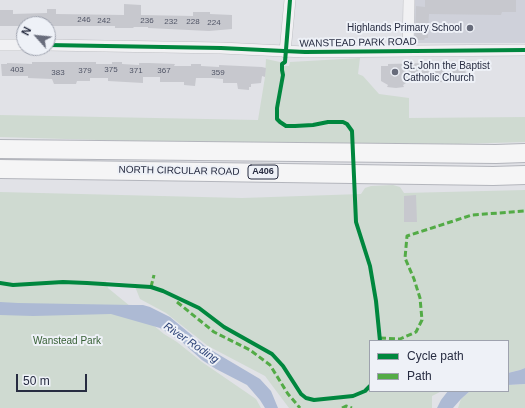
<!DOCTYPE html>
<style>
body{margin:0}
#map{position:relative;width:525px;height:408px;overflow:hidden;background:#e1e2e7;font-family:Helvetica,sans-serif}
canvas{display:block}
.legend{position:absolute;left:369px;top:340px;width:140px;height:52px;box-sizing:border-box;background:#eef1f7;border:1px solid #9ea2ae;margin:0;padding:5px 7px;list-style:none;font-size:12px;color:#272c41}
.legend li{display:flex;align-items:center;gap:8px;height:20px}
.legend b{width:20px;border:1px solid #9ea2ae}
.north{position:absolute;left:16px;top:16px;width:40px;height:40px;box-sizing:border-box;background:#eef1f7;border:1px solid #9ea2ae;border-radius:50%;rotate:297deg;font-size:11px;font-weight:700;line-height:16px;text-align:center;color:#272c41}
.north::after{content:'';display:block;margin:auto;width:14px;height:18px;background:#686c7b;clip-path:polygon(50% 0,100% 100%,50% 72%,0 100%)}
.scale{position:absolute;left:16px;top:374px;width:71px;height:18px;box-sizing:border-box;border:2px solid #272c41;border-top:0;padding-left:5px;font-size:12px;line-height:14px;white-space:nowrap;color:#272c41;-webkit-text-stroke:3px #eef1f7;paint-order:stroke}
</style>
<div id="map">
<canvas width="525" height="408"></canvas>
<ul class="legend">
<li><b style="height:5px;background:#00873e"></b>Cycle path</li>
<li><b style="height:5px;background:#53ab46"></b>Path</li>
</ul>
<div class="north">N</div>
<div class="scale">50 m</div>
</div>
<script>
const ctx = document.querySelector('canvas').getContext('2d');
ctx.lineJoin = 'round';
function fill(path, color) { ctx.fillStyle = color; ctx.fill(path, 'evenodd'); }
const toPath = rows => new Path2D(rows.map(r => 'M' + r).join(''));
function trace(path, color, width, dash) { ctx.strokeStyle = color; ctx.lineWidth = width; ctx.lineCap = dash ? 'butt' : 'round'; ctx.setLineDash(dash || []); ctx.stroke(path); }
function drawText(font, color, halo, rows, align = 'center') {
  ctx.font = font + ' Helvetica,sans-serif'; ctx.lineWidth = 4; ctx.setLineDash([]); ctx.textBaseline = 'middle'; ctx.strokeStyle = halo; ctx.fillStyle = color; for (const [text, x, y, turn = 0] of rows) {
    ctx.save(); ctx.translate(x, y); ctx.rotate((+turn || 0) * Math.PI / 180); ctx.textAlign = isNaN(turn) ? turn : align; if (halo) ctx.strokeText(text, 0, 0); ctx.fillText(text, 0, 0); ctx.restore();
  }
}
fill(toPath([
 [414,0,525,0,525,43,414,43]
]), '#cfd1da');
fill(toPath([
 [360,58,358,74,363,76,379,94,409,98,409,118,525,117,525,142,458,144,350,143,264,145,0,137,0,115,258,120,265,77,266,59,280,62,280,66,289,66,290,62],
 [393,185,400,187,404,193,525,190,525,368,520,370,508,373,508,341,370,341,370,391,442,391,432,396,432,408,289,408,265,376,208,346,166,313,140,299,134,284,106,281,108,288,164,334,177,342,202,362,256,399,261,408,0,408,0,192,242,198,361,194,365,188,371,186],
 [525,384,525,408,458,408,461,399,470,391,508,391,508,385]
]), '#cfdad1');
fill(toPath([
 [0,302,18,303,133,305,143,305,150,307,170,317,206,347,260,379,271,391,278,408,265,408,260,400,247,385,216,369,202,360,182,342,160,328,111,314,33,316,0,315],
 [525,368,525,384,508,385,508,373,520,370],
 [448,391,470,391,461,399,453,408,437,408,441,400]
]), '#adbad4');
fill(toPath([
 [425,0,516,0,516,12,502,12,501,15,429,14,428,38,425,38,424,40,415,40,416,6,425,7],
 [124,4,141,5,141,15,193,16,193,12,210,12,210,14,232,15,232,29,209,31,148,28,148,27,133,27,134,28,115,28,115,26,48,26,48,24,24,24,24,26,0,26,0,10,13,10,13,14,47,13,47,9,56,9,56,14,124,15],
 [32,62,96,62,96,64,112,64,112,62,122,62,122,64,139,65,139,63,149,63,175,64,174,66,191,66,191,64,201,64,201,66,219,67,219,65,262,67,266,68,265,77,262,76,261,83,251,84,251,87,249,87,249,90,238,89,237,83,223,83,223,79,212,78,196,78,195,86,184,85,184,82,160,82,160,77,143,77,143,83,108,81,108,78,90,78,90,81,77,81,76,84,54,84,52,79,28,78,28,76,2,76,1,64,7,64,7,63,32,64],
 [430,63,465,64,466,77,445,78,445,82,434,82,434,80,425,80,425,78,414,78,403,85,404,87,396,88,387,87,388,85,381,81,381,66,388,66,388,64],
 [416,195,417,222,404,222,404,196]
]), '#c7c8ce');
const minor = toPath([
 [0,45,24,45],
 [48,45,221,48,305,52,525,50],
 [408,50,409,0],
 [285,52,290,0]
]);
const trunk = toPath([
 [0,149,496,154,525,153],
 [0,169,493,176,525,175]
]);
trace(minor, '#bfc0c5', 12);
trace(trunk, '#b3b5bc', 20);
trace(minor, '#f1f1f3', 11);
trace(trunk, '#f5f5f6', 18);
trace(toPath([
 [151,287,154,275],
 [177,302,214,332,250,350,270,365,288,394,300,408],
 [380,338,400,339,416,332,422,320,420,298,414,279,405,258,407,236,472,215,525,211],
 [342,408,346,406,352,408]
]), '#53ab46', 3, [6, 3]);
trace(toPath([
 [290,0,285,62,282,64,282,70,283,75,277,108,277,119,280,122,286,126,295,126,313,125,328,122,343,122,347,124,352,131,356,222,370,266,376,301,380,341],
 [48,45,221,48,305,52,525,50],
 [0,283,13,285,63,282,87,283,151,287,163,291,199,308,224,327,272,354,283,366,301,394,306,398,314,400,353,396,365,391,370,386]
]), '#00873e', 4);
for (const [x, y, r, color] of [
 [470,28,4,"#686c7b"],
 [395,72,4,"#686c7b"]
]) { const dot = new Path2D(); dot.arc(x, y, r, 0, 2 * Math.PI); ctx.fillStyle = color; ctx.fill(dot); trace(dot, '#eef1f7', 1.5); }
drawText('8px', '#515566', null, [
 ["246",84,20],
 ["242",104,21],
 ["236",147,21],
 ["232",171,22],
 ["228",193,22],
 ["224",214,23],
 ["403",17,70],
 ["375",111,70],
 ["379",85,71],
 ["371",136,71],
 ["367",164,71],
 ["383",58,73],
 ["359",218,73]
]);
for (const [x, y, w] of [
 [263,172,30]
]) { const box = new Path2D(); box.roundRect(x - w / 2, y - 7, w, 14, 3); ctx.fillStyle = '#eef1f7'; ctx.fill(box); trace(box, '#272c41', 1); }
drawText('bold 9px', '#272c41', null, [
 ["A406",263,172]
]);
drawText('10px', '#272c41', '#eef1f7', [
 ["Highlands Primary School",462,28],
 ["St. John the Baptist",403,66,"left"],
 ["Catholic Church",403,78,"left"]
], 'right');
drawText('10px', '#272c41', '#eef1f7', [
 ["WANSTEAD PARK ROAD",358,43,-1],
 ["NORTH CIRCULAR ROAD",179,171,1]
]);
drawText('10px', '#355e33', '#eef1f7', [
 ["Wanstead Park",67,341]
]);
drawText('italic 11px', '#2e4478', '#eef1f7', [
 ["River Roding",191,343,34]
]);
</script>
